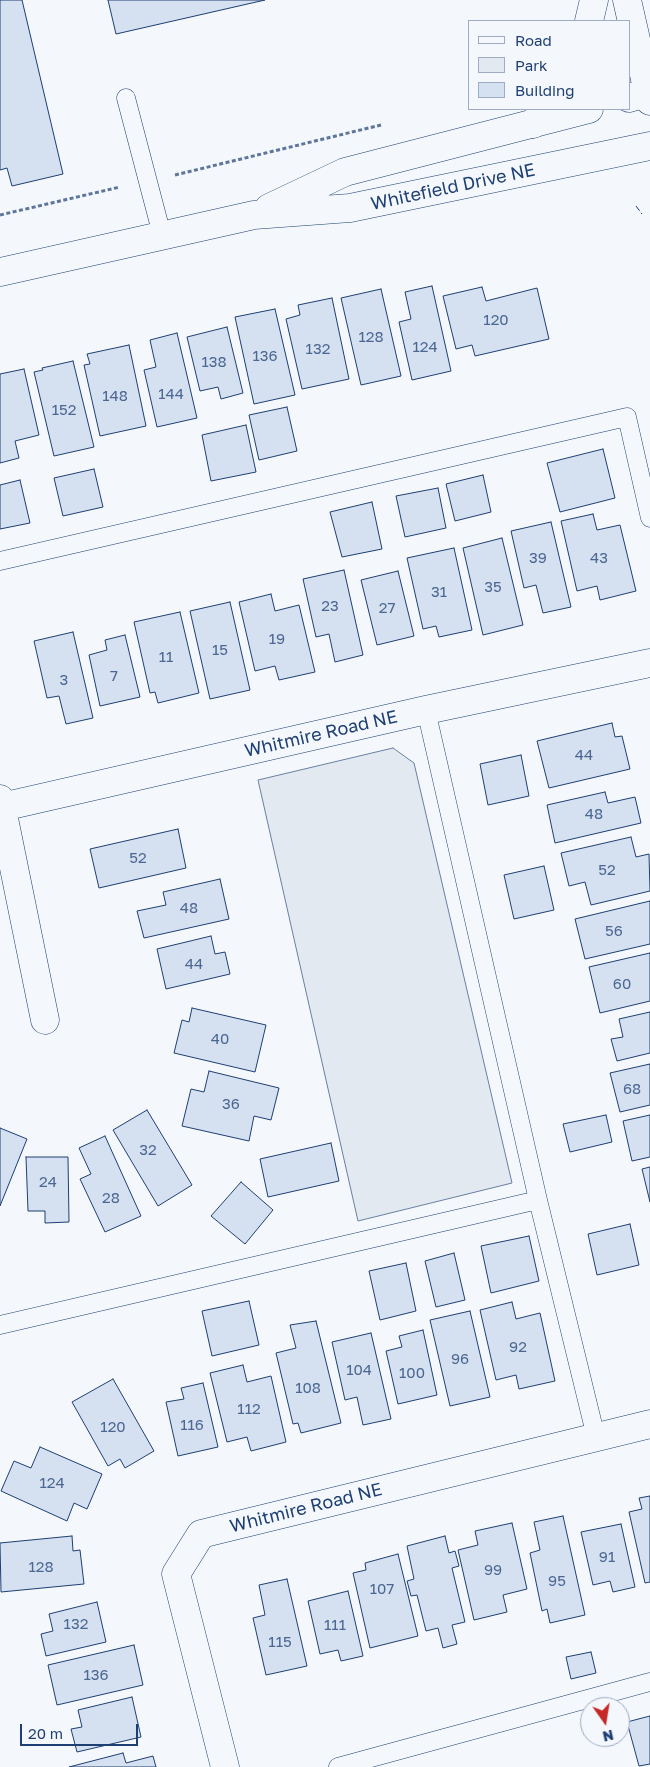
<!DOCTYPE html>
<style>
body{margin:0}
#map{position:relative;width:650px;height:1767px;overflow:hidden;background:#f4f7fb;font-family:"Golos Text",sans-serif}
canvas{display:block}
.legend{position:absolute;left:468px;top:20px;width:162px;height:90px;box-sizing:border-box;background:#f4f7fb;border:1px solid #9eadc5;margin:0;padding:6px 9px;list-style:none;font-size:15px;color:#1d3f73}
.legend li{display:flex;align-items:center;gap:10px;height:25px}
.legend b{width:25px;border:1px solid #9eadc5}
.north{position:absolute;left:580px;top:1697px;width:50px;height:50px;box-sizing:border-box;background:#f4f7fb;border:1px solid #9eadc5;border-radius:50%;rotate:167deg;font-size:14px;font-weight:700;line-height:20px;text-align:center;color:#1d3f73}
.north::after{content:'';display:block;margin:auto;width:18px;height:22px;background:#c62828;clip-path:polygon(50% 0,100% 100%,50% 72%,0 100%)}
.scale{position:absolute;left:20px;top:1724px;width:118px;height:22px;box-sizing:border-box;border:2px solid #1d3f73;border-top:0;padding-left:6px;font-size:15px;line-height:18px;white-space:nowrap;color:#1d3f73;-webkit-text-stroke:4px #f4f7fb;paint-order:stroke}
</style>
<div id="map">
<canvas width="650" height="1767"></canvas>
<ul class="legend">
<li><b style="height:6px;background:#f4f7fb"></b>Road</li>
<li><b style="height:14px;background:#e3e9f0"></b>Park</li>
<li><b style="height:14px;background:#d5e0f0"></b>Building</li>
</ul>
<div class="north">N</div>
<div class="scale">20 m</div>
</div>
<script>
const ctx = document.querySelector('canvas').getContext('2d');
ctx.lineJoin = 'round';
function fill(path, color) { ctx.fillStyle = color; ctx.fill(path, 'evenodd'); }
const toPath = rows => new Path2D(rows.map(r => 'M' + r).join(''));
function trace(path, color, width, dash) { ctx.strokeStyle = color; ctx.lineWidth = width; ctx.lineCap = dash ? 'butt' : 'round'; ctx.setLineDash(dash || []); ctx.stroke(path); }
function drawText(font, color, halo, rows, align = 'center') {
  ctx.font = font + ' "Golos Text",sans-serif'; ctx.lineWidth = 4; ctx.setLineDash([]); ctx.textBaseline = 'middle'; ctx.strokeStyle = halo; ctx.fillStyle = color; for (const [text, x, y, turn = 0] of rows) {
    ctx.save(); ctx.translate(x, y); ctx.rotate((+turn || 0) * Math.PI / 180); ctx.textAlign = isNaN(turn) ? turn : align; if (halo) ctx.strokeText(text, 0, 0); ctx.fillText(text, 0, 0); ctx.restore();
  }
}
const green = toPath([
 [393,748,414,763,512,1183,358,1221,258,780,393,748]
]);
fill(green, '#e3e9f0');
trace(green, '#687fa3', 1);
const building = toPath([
 [0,0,22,0,63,174,12,186,7,168,0,170,0,0],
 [108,0,265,0,116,34,108,0],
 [432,286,451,371,412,380,399,322,411,319,405,292,432,286],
 [482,287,486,301,537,288,549,339,475,356,472,345,456,349,443,296,482,287],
 [381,289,401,376,361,385,341,298,381,289],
 [332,298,349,379,302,389,286,319,300,315,298,305,332,298],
 [275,309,295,395,254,404,235,317,275,309],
 [227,327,243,393,221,399,218,387,200,391,187,337,227,327],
 [177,333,197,418,157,427,144,370,156,367,150,340,177,333],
 [129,345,146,426,100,436,84,365,90,364,87,354,129,345],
 [73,361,94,447,54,456,34,372,43,370,42,368,73,361],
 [24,369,39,435,15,441,19,458,0,463,0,374,24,369],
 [287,407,297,451,259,460,249,415,287,407],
 [246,425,256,472,211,481,202,435,246,425],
 [603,449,615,498,560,512,547,463,603,449],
 [94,469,103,507,63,516,54,478,94,469],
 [483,475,491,512,455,521,446,484,483,475],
 [20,480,30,523,0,529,0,485,20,480],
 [438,488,446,528,405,537,396,496,438,488],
 [372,502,382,549,342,557,330,512,372,502],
 [593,514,597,530,620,525,636,591,600,600,597,586,577,591,561,521,593,514],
 [551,522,571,607,543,613,536,585,524,588,511,531,551,522],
 [502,538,523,625,483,635,463,548,502,538],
 [454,548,472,630,439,637,436,626,423,629,407,558,454,548],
 [344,570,363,655,335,662,329,634,316,637,303,579,344,570],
 [398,571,414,636,377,645,361,580,398,571],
 [271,594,275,611,299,605,315,672,279,680,275,666,255,671,239,602,271,594],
 [230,602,250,690,210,699,190,611,230,602],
 [180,612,199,693,158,703,155,692,150,693,134,622,180,612],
 [73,632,93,718,66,724,59,696,47,698,34,641,73,632],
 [125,635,140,697,100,706,89,655,107,650,105,640,125,635],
 [612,723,615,737,622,736,630,769,549,788,537,741,612,723],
 [521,755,529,796,488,805,480,764,521,755],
 [605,792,608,803,635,797,641,823,555,843,547,805,605,792],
 [178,829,186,868,99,888,90,849,178,829],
 [631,837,636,857,649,854,650,891,591,905,585,882,569,886,561,853,631,837],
 [544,866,554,910,514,919,504,875,544,866],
 [220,879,229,919,144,938,137,911,166,905,163,892,220,879],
 [650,901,650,944,585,959,575,919,650,901],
 [211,936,215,954,225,952,230,974,166,989,157,949,211,936],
 [650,953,650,1001,600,1013,589,967,650,953],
 [192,1008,266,1025,255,1072,174,1053,182,1020,189,1022,192,1008],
 [650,1012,650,1053,617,1061,611,1039,623,1037,619,1019,650,1012],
 [650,1064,650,1105,620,1112,610,1073,650,1064],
 [209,1071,279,1088,271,1120,254,1116,249,1141,182,1126,191,1089,204,1092,209,1071],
 [147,1110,192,1185,158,1206,113,1130,147,1110],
 [606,1115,612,1142,570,1152,563,1124,606,1115],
 [650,1115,650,1157,632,1161,623,1121,650,1115],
 [0,1128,27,1139,0,1206,0,1128],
 [105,1136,141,1216,105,1232,80,1179,91,1174,79,1148,105,1136],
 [331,1143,339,1181,268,1197,260,1159,331,1143],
 [26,1157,68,1157,69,1222,45,1223,45,1211,28,1211,26,1157],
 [650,1167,650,1202,642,1169,650,1167],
 [241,1182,273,1210,245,1244,211,1216,241,1182],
 [630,1224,639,1265,597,1275,588,1234,630,1224],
 [529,1236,539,1281,491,1293,481,1246,529,1236],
 [454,1253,465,1300,436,1307,425,1261,454,1253],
 [406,1263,416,1311,380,1320,369,1271,406,1263],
 [249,1301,259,1345,212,1356,202,1311,249,1301],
 [512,1302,516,1319,540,1313,555,1381,519,1389,516,1375,496,1380,480,1310,512,1302],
 [470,1311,490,1397,450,1406,430,1320,470,1311],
 [316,1321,341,1423,301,1433,298,1423,293,1424,276,1353,296,1348,290,1325,316,1321],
 [423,1330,437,1395,398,1404,386,1351,402,1347,399,1336,423,1330],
 [371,1333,391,1419,363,1425,357,1397,345,1400,332,1342,371,1333],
 [243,1365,247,1382,271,1376,286,1442,251,1451,247,1437,227,1442,210,1373,243,1365],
 [113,1379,154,1451,125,1468,120,1459,108,1466,72,1402,113,1379],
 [203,1383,218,1447,178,1456,166,1402,184,1399,181,1388,203,1383],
 [40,1447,102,1474,87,1509,74,1503,67,1521,1,1491,14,1461,31,1468,40,1447],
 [650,1496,650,1582,645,1583,629,1512,642,1509,639,1498,650,1496],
 [563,1516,585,1615,550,1623,547,1609,542,1611,530,1553,540,1550,534,1522,563,1516],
 [512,1523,527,1589,503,1595,507,1612,474,1620,458,1550,478,1545,475,1531,512,1523],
 [621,1524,635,1587,613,1592,610,1581,593,1585,581,1532,621,1524],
 [72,1536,73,1551,80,1550,84,1584,1,1592,0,1543,72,1536],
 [445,1536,449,1553,455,1551,459,1566,452,1568,465,1622,452,1625,457,1644,443,1648,438,1628,426,1631,417,1595,411,1596,407,1581,414,1579,407,1546,445,1536],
 [398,1554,418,1636,370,1648,353,1573,366,1570,365,1563,398,1554],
 [287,1579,307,1666,266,1675,253,1618,265,1615,259,1585,287,1579],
 [348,1591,363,1656,341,1661,338,1650,320,1654,308,1601,348,1591],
 [97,1602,106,1642,46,1656,41,1634,53,1631,49,1614,97,1602],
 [134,1645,143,1685,57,1705,48,1665,134,1645],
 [591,1652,596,1673,571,1679,566,1657,591,1652],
 [132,1697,141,1737,77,1752,71,1729,82,1727,78,1710,132,1697],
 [650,1716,650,1764,639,1766,627,1722,650,1716],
 [123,1753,126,1763,153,1756,156,1767,69,1767,123,1753]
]);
fill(building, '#d5e0f0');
trace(building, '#1d3f73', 1);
const service = toPath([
 [126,98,162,235],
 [0,561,627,417,650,518],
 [426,710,538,1200,596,1437],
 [0,1325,538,1200],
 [338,1767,650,1682]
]);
const minor = toPath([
 [0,799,45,1020],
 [2,807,426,710,650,663],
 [225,1767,176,1574,201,1534,650,1424]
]);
const tertiary = toPath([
 [629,98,650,92],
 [269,208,345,172,589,109],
 [0,272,254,215,350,208,650,146]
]);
const secondary = toPath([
 [627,0,650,101],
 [589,21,594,0],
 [533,124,544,109]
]);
trace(service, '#1d3f73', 19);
trace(minor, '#1d3f73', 29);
trace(tertiary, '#1d3f73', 29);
trace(secondary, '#1d3f73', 29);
trace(toPath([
 [175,175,381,125],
 [0,215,120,187]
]), '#5e769c', 3, [4, 2.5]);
trace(service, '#f4f7fb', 18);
trace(minor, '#f4f7fb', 28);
trace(tertiary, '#f4f7fb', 28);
trace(secondary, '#f4f7fb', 28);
trace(toPath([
 [636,206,642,214]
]), '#1d3f73', 1, [6, 2.5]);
drawText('15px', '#4b6792', null, [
 ["120",496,320],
 ["128",371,337],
 ["124",425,347],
 ["132",318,349],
 ["136",265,356],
 ["138",214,362],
 ["144",171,394],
 ["148",115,396],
 ["152",64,410],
 ["39",538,558],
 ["43",599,558],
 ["35",493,587],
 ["31",439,592],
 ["23",330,606],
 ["27",387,608],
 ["19",277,639],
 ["15",220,650],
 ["11",166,657],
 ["7",114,676],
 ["3",64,680],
 ["44",584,755],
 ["48",594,814],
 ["52",138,858],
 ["52",607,870],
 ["48",189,908],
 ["56",614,931],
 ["44",194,964],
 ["60",622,984],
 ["40",220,1039],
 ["68",632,1089],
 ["36",231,1104],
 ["32",148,1150],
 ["24",48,1182],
 ["28",111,1198],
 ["92",518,1347],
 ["96",460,1359],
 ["104",359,1370],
 ["100",412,1373],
 ["108",308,1388],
 ["112",249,1409],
 ["116",192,1425],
 ["120",113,1427],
 ["124",52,1483],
 ["91",607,1557],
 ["128",41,1567],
 ["99",493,1570],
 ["95",557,1581],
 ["107",382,1589],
 ["132",76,1624],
 ["111",335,1625],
 ["115",280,1642],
 ["136",96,1675]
]);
drawText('18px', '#1d3f73', '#f4f7fb', [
 ["Whitefield Drive NE",453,187,-12],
 ["Whitmire Road NE",321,734,-13],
 ["Whitmire Road NE",306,1508,-14]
]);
</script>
